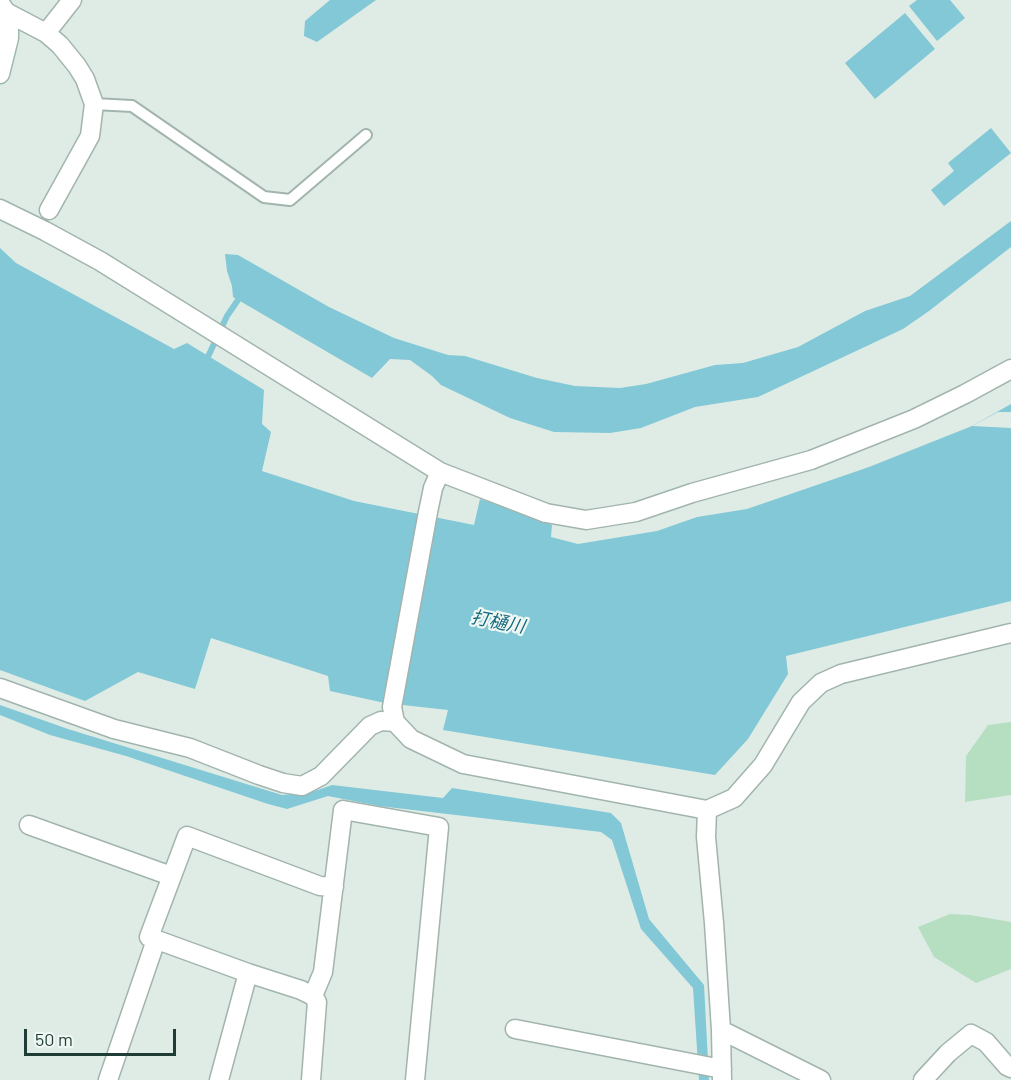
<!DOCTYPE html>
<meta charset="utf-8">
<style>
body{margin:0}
#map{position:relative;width:1011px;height:1080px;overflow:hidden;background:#dfece6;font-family:Barlow,sans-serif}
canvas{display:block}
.scale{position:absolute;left:24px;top:1029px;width:152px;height:27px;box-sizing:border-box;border:3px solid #1f3d36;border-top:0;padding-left:8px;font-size:18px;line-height:21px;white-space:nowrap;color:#1f3d36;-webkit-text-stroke:4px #f0f8f4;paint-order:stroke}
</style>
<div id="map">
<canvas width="1011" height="1080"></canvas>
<div class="scale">50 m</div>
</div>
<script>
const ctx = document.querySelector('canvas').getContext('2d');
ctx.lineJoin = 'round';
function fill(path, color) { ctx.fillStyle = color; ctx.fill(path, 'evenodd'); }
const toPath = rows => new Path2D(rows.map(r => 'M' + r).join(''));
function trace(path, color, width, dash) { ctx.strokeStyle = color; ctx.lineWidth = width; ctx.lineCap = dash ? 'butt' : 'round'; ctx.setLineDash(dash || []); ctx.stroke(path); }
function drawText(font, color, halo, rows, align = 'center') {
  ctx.font = font + ' Barlow,"Noto Sans JP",sans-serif'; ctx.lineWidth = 4.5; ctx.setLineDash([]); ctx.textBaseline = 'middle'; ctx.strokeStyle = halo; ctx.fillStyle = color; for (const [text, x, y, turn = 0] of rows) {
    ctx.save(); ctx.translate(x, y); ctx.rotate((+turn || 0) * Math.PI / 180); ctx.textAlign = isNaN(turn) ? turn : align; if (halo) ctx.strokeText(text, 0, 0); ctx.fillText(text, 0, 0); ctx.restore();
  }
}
fill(toPath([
 [1011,722,1011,795,965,802,966,756,988,725],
 [950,914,970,915,1011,922,1011,969,976,983,934,957,918,927]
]), '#b6dfc2');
fill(toPath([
 [330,0,376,0,317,42,304,36,305,21],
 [917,0,950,0,965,18,937,41,909,6],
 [905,13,935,49,875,99,845,63],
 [991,128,1011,153,944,206,931,190,954,171,948,163],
 [1011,221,1011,247,929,311,903,329,758,397,695,407,641,428,610,433,554,432,510,418,441,385,432,376,410,360,390,359,372,378,233,297,232,286,227,271,225,254,238,255,329,307,394,338,448,355,465,356,537,378,575,386,620,388,646,384,715,365,743,363,798,347,865,311,910,296],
 [0,248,16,263,174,349,187,343,264,390,262,424,271,432,262,471,354,501,474,525,480,499,523,513,552,525,551,537,578,544,657,531,697,517,747,509,869,467,972,426,1011,404,1011,601,786,656,788,674,748,739,715,775,443,730,448,710,385,703,330,691,328,676,211,638,195,689,138,672,85,701,0,670],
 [0,705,68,729,282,795,312,792,332,785,443,798,452,788,611,813,621,823,649,919,704,985,709,1080,699,1080,693,988,641,929,612,840,601,832,379,806,328,796,287,809,268,804,126,756,50,735,0,715]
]), '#82c8d6');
fill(toPath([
 [998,412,1011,412,1011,428,972,426]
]), '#dfece6');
trace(toPath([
 [206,361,227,316,242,294]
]), '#82c8d6', 6);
const service = toPath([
 [94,104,132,106,264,197,290,200,366,135]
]);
const minor = toPath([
 [6,12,46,33,60,45,77,66,85,79,94,104,90,136,49,210],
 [46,33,72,0],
 [0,209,45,231,100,261,440,472,433,488,428,512,392,707,395,722,411,739,463,764,707,810],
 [440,472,546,513,586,520,636,512,692,493,811,460,914,419,965,394,1011,369],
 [0,688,114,729,190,748,259,775,283,783,302,786,321,776,370,726,381,721,395,722],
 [29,825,171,876],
 [313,996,323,972,343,810,439,827,415,1080],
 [515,1029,722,1069],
 [721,1030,821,1080],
 [108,1080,156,940],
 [219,1080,248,973],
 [311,1080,317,1002,313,996,301,990,248,973,149,937,187,836,320,886,334,887],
 [722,1080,721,1030,714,923,706,837,707,810,734,798,763,765,801,702,821,683,841,674,1011,633],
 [923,1080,948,1053,971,1034,986,1042,1007,1066,1011,1068]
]);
const secondary = toPath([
 [0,3,6,12,9,23,9,38,0,74]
]);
trace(service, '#a2b4ae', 14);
trace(minor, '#a2b4ae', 21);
trace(secondary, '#9db9af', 21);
trace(service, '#fff', 10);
trace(minor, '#fff', 18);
trace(secondary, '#fff', 18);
drawText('italic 18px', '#146b7e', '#f0f8f4', [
 ["打樋川",498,622,11]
]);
</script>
